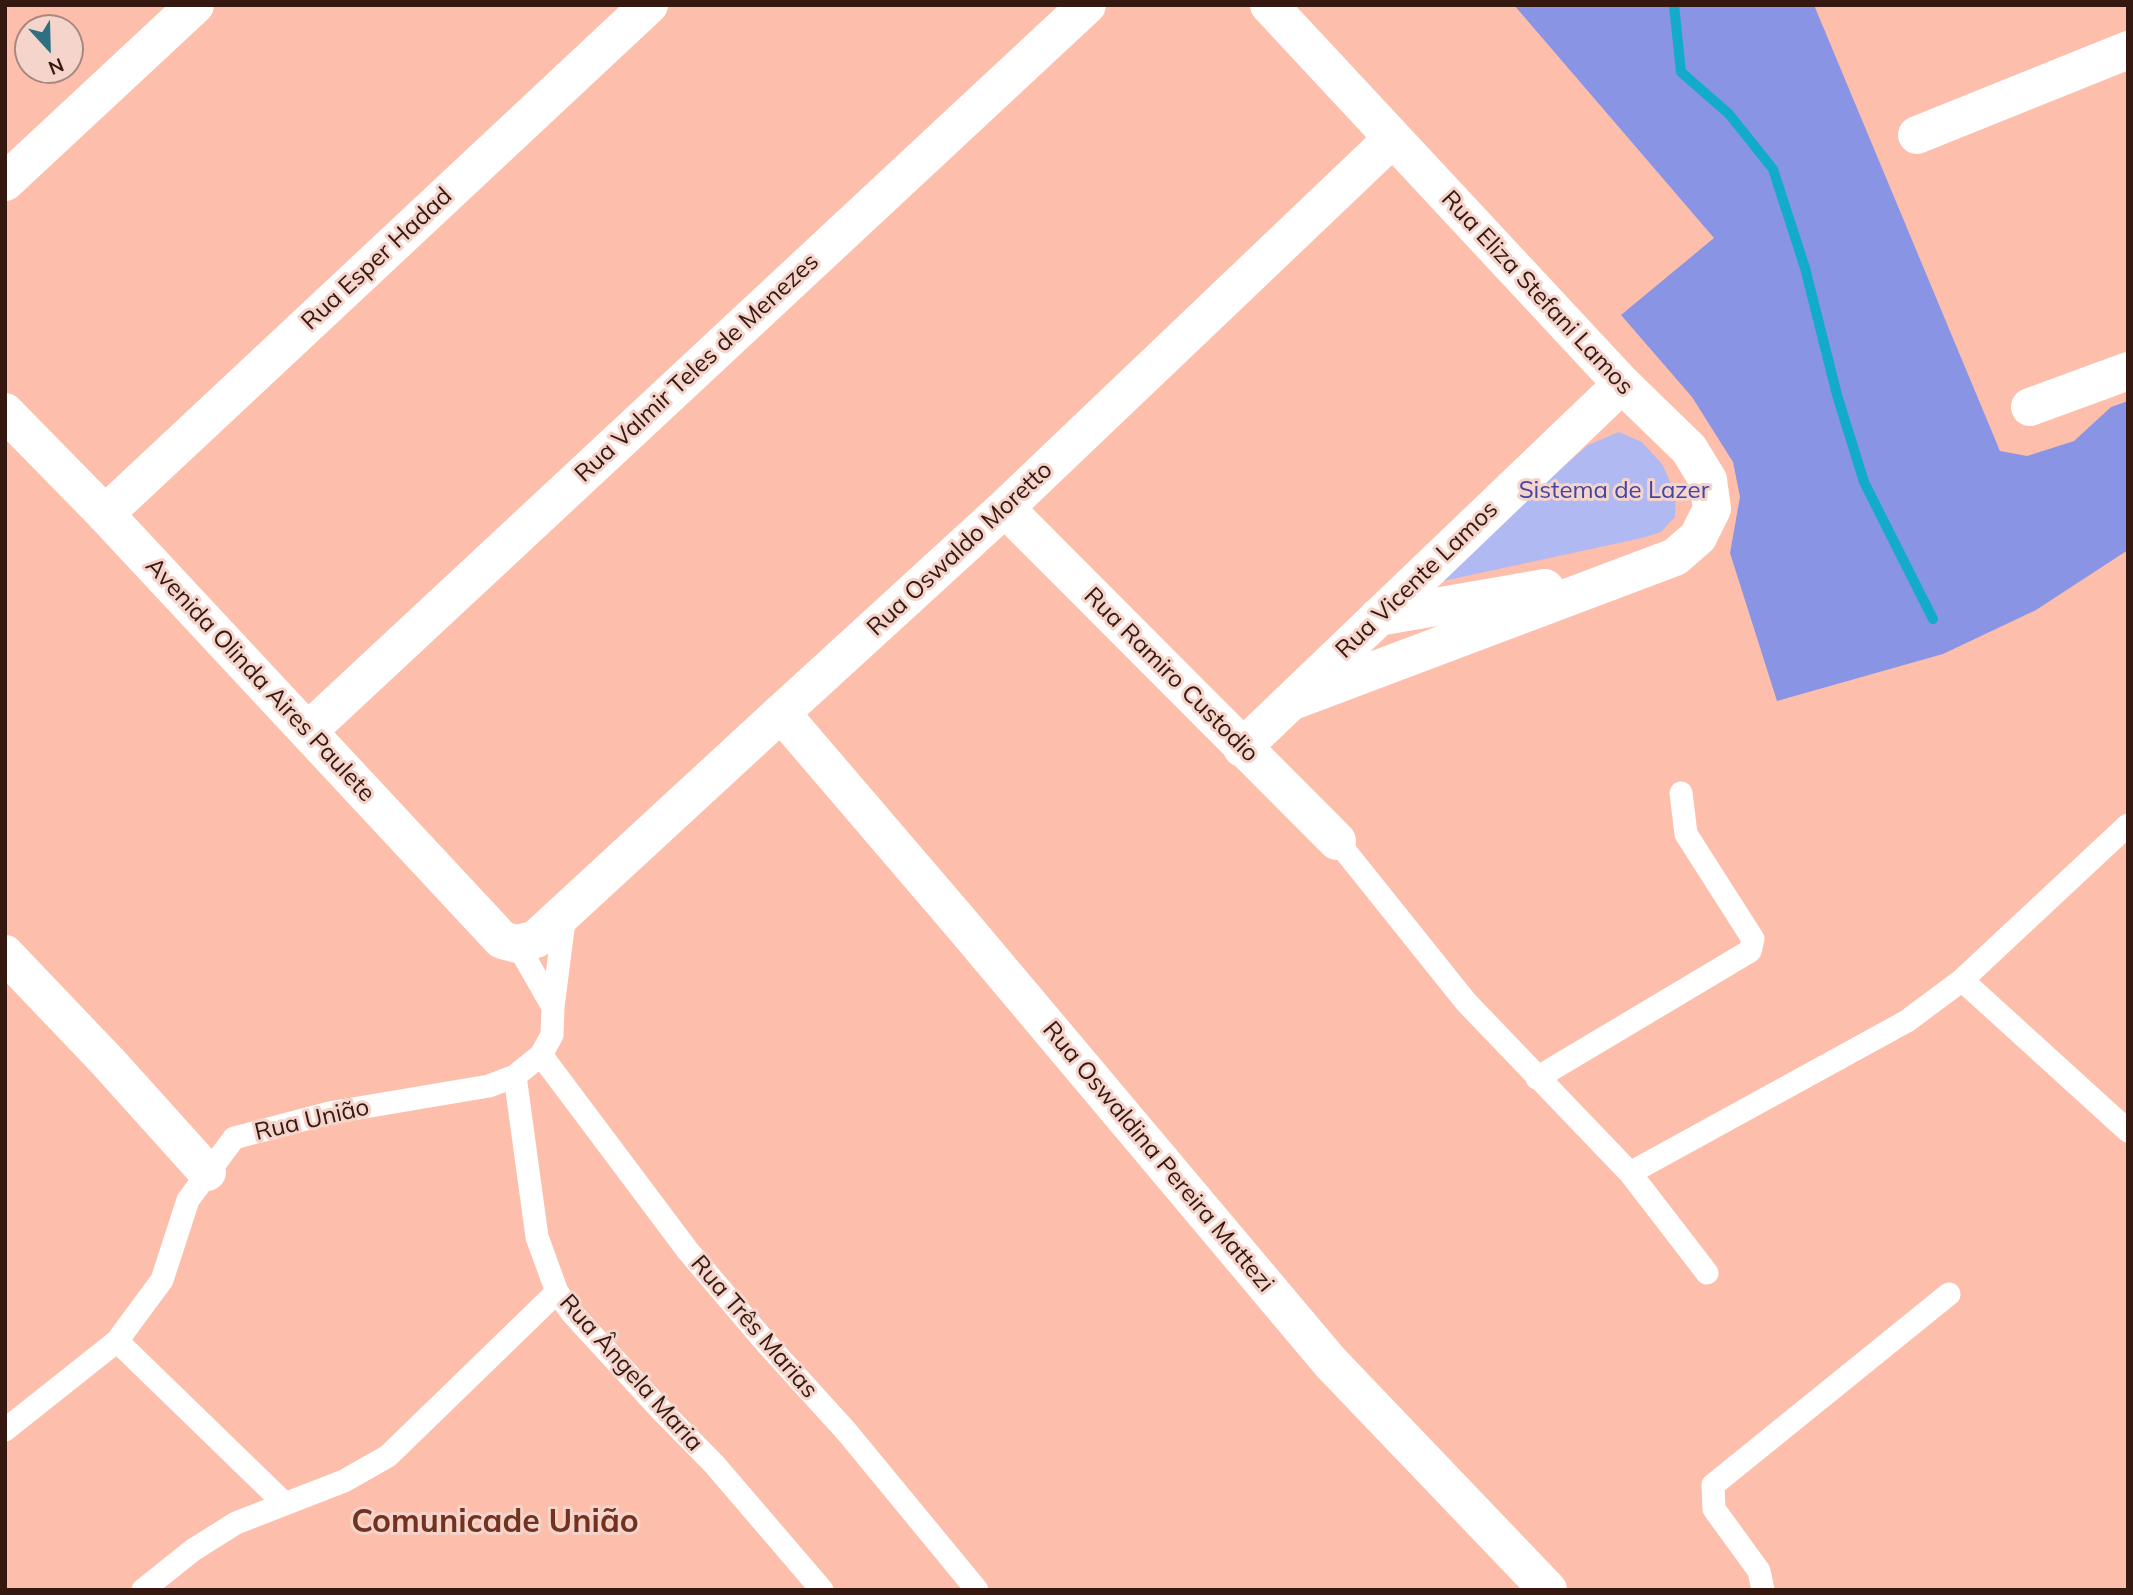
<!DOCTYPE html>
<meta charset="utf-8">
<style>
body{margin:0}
#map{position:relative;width:2133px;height:1595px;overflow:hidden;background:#fdbfac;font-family:Mulish,sans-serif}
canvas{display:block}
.frame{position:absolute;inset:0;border:7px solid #351911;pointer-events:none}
.north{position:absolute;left:14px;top:14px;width:70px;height:70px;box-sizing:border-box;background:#f4d4cb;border:2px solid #a88981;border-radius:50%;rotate:158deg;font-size:19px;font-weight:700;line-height:28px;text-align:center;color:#351911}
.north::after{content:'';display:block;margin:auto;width:24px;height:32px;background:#2d7081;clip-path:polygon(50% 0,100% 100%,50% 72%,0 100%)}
</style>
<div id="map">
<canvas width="2133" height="1595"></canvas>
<div class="frame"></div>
<div class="north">N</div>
</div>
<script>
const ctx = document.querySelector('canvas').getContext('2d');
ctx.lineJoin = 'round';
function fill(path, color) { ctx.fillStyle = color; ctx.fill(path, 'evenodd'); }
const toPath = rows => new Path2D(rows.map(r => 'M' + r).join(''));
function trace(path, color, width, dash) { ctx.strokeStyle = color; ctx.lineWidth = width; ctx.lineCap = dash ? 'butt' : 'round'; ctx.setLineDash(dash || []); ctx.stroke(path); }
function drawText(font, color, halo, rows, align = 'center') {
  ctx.font = font + ' Mulish,sans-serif'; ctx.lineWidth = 6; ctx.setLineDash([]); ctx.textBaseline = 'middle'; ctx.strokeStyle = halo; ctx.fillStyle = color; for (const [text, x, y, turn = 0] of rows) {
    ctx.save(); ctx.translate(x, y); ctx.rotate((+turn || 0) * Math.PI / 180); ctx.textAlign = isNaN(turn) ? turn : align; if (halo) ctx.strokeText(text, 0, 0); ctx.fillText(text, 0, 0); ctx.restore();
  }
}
fill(toPath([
 [1619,432,1642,442,1662,464,1676,494,1675,517,1661,532,1642,538,1443,581,1440,574,1588,445]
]), '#b0b9f1');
fill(toPath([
 [1514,5,1814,5,2000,451,2027,456,2074,441,2111,407,2128,401,2128,550,2036,610,1943,654,1777,701,1730,553,1740,497,1733,462,1692,397,1621,315,1714,238]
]), '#8a94e5');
trace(toPath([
 [1674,5,1681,72,1729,114,1773,169,1805,268,1837,395,1864,482,1933,619]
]), '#12abca', 10);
trace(toPath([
 [1337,841,1466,1002,1630,1173,1907,1021,1962,980,2128,825],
 [1962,980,2128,1131],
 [553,1007,565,913],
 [541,1055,688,1251,767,1344,846,1431,977,1590],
 [515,1076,537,1237,557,1292,572,1313,661,1410,714,1464,822,1590],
 [1537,1078,1750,951,1753,939,1686,834,1681,793],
 [1630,1173,1707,1273],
 [117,1341,285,1504],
 [5,1430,117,1341,162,1280,188,1200,234,1138,329,1113,489,1086,515,1076,541,1055,552,1035,553,1007,517,944],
 [143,1590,193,1550,236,1523,344,1481,388,1456,557,1292],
 [1763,1590,1759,1571,1714,1509,1713,1485,1949,1294]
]), '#fff', 23);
trace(toPath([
 [1269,5,1622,384,1689,449,1708,480,1712,509,1698,537,1675,557,1290,702],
 [1917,135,2128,50],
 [5,182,195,5],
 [2030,407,2128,371],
 [1005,508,1337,841],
 [105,514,649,5],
 [1378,617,1545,588],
 [781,713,1005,508,1392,139],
 [308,731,1087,5],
 [1242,748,1622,384],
 [5,954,108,1062,207,1172]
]), '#fff', 38);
trace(toPath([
 [5,412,105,514,502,940,517,944,536,939,781,713,965,928,1330,1362,1548,1590]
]), '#fff', 38);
drawText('24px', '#351911', '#f4d4cb', [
 ["Rua Esper Hadad",377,259,-43],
 ["Rua Eliza Stefani Lamos",1537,293,47],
 ["Rua Valmir Teles de Menezes",697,368,-43],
 ["Rua Oswaldo Moretto",960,549,-43],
 ["Rua Vicente Lamos",1417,580,-44],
 ["Rua Ramiro Custodio",1171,675,45],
 ["Avenida Olinda Aires Paulete",260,680,47],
 ["Rua União",312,1120,-13],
 ["Rua Oswaldina Pereira Mattezi",1158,1157,50],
 ["Rua Três Marias",754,1327,49],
 ["Rua Ângela Maria",631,1373,48]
]);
drawText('24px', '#4346a5', '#f4d4cb', [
 ["Sistema de Lazer",1614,491]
]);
drawText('bold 32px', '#72321f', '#f4d4cb', [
 ["Comunicade União",495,1522]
]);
</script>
